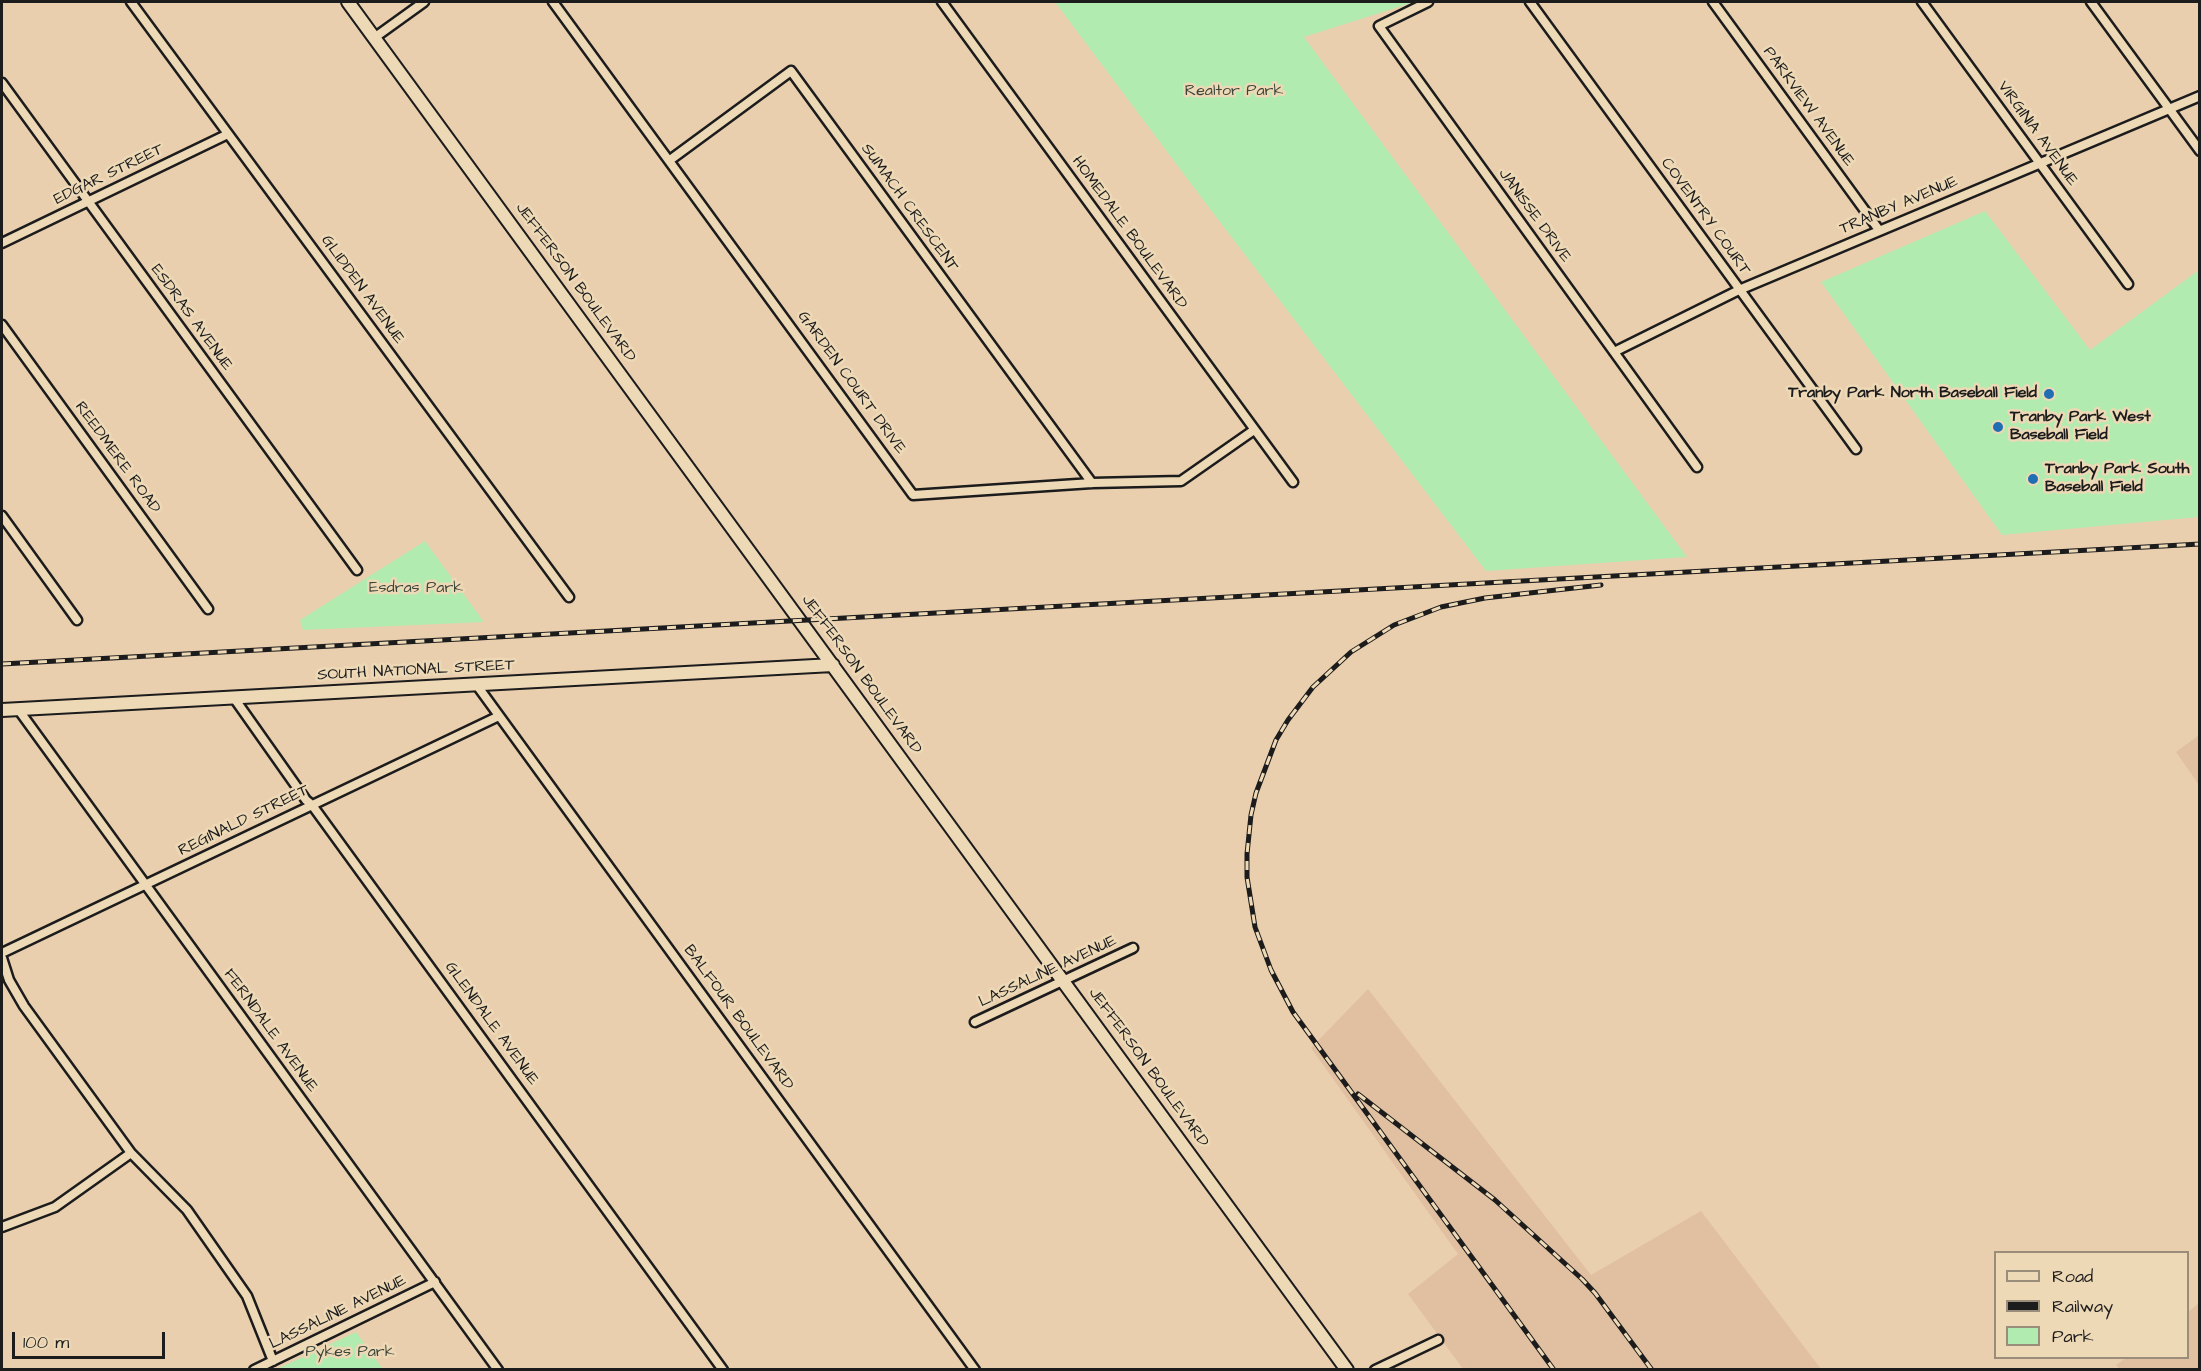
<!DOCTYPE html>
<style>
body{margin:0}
#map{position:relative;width:2201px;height:1371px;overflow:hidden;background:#eacfaf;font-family:"Architects Daughter",sans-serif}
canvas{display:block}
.frame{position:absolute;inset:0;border:3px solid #1c1c1c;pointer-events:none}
.legend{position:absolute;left:1994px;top:1251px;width:195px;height:108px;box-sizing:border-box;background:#eed9b7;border:2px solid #9a8d79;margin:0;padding:8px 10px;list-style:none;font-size:18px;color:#1c1c1c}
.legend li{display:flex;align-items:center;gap:12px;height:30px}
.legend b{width:30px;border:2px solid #9a8d79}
.scale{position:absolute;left:12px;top:1332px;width:153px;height:27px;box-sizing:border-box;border:3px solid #1c1c1c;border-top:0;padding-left:8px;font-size:18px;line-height:21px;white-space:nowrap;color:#1c1c1c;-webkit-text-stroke:4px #eed9b7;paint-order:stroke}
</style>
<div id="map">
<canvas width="2201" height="1371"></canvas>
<div class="frame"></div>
<ul class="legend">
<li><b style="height:8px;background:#eed9b7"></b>Road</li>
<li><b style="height:8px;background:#1c1c1c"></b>Railway</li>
<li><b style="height:16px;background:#b2ebaf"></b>Park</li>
</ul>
<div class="scale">100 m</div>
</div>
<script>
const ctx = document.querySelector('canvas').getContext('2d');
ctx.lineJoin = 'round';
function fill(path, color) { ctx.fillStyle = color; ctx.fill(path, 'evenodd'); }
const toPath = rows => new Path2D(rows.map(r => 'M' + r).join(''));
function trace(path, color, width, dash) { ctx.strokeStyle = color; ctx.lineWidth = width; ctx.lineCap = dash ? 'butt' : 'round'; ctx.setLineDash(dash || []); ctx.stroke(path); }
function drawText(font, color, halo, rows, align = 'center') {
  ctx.font = font + ' "Architects Daughter",sans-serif'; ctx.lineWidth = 5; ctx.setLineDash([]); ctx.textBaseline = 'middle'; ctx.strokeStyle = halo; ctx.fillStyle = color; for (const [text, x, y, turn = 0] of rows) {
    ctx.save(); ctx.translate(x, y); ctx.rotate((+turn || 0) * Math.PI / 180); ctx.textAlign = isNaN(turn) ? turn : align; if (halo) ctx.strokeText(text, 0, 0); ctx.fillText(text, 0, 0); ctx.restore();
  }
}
fill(toPath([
 [2199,735,2199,785,2176,752],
 [1368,989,1591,1275,1701,1211,1821,1369,1463,1369,1408,1294,1458,1254,1311,1048],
 [2199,1303,2199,1369,2119,1369,2116,1365,2126,1358,2188,1358,2188,1312]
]), '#e1c0a2');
fill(toPath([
 [1055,2,1414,2,1304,37,1687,557,1486,571,1204,201],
 [1985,211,2090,350,2199,270,2199,517,2002,535,1821,282],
 [425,541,484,622,303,630,300,620],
 [356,1332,383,1369,277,1369]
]), '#b2ebaf');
const street = toPath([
 [131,2,569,597],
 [553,2,913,495,1092,483,1181,481,1254,430],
 [942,2,1293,482],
 [1428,2,1379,26,1697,467],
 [1530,2,1856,449],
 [1713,2,1879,230],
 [1922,2,2128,284],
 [2091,2,2200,151],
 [374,38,424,2],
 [2,83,357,570],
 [670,160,791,71,1092,483],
 [2,243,228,134],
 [2,325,208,609],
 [1614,352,1739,290,2200,96],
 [2,516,77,620],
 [476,684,975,1370],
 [234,698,306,800,312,805,723,1370],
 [18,709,498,1370],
 [2,953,499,716],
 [2,958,9,980,24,1006,131,1153,187,1210,247,1296,273,1361],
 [975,1022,1133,948],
 [2,1227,55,1207,131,1153],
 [254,1370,435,1282],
 [1375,1370,1438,1340]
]);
const secondary = toPath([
 [348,2,1347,1370],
 [2,710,833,665]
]);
trace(street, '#1c1c1c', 13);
trace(secondary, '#1c1c1c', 16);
trace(street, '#eed9b7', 8);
trace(secondary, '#eed9b7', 12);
const rail = toPath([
 [2,664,2200,544],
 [1358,1094,1495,1200,1582,1279,1595,1293,1652,1370],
 [1554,1370,1293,1012,1271,970,1255,927,1247,877,1247,854,1251,815,1256,793,1276,740,1288,720,1313,687,1351,652,1394,625,1441,607,1485,598,1601,585]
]);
trace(rail, '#1c1c1c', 5);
trace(rail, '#eed9b7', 3, [9]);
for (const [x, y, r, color] of [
 [2049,394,6,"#1f6fb2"],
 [1998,427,6,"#1f6fb2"],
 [2033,479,6,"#1f6fb2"]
]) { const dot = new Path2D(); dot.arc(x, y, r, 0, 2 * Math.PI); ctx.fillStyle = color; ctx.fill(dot); trace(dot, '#eed9b7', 2); }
drawText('16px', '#3a4539', '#eed9b7', [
 ["Realtor Park",1234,92],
 ["Esdras Park",416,589],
 ["Pykes Park",350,1353]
]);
drawText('16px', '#1c1c1c', '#eed9b7', [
 ["PARKVIEW AVENUE",1808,107,54],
 ["VIRGINIA AVENUE",2037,134,54],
 ["EDGAR STREET",109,175,-26],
 ["TRANBY AVENUE",1899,206,-23],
 ["SUMACH CRESCENT",909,208,54],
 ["JANISSE DRIVE",1534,216,54],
 ["COVENTRY COURT",1705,217,54],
 ["HOMEDALE BOULEVARD",1129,233,54],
 ["JEFFERSON BOULEVARD",575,283,54],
 ["GLIDDEN AVENUE",362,290,54],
 ["ESDRAS AVENUE",191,318,54],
 ["GARDEN COURT DRIVE",851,383,54],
 ["REEDMERE ROAD",117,458,54],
 ["SOUTH NATIONAL STREET",416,671,-3],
 ["JEFFERSON BOULEVARD",861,675,54],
 ["REGINALD STREET",244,821,-26],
 ["LASSALINE AVENUE",1048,972,-25],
 ["BALFOUR BOULEVARD",738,1018,54],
 ["GLENDALE AVENUE",491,1024,54],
 ["FERNDALE AVENUE",270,1031,54],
 ["JEFFERSON BOULEVARD",1148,1068,54],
 ["LASSALINE AVENUE",338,1313,-26]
]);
drawText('bold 16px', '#1c1c1c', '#eed9b7', [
 ["Tranby Park North Baseball Field",2037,394,"right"],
 ["Tranby Park West",2010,418],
 ["Baseball Field",2010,436],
 ["Tranby Park South",2045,470],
 ["Baseball Field",2045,488]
], 'left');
</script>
